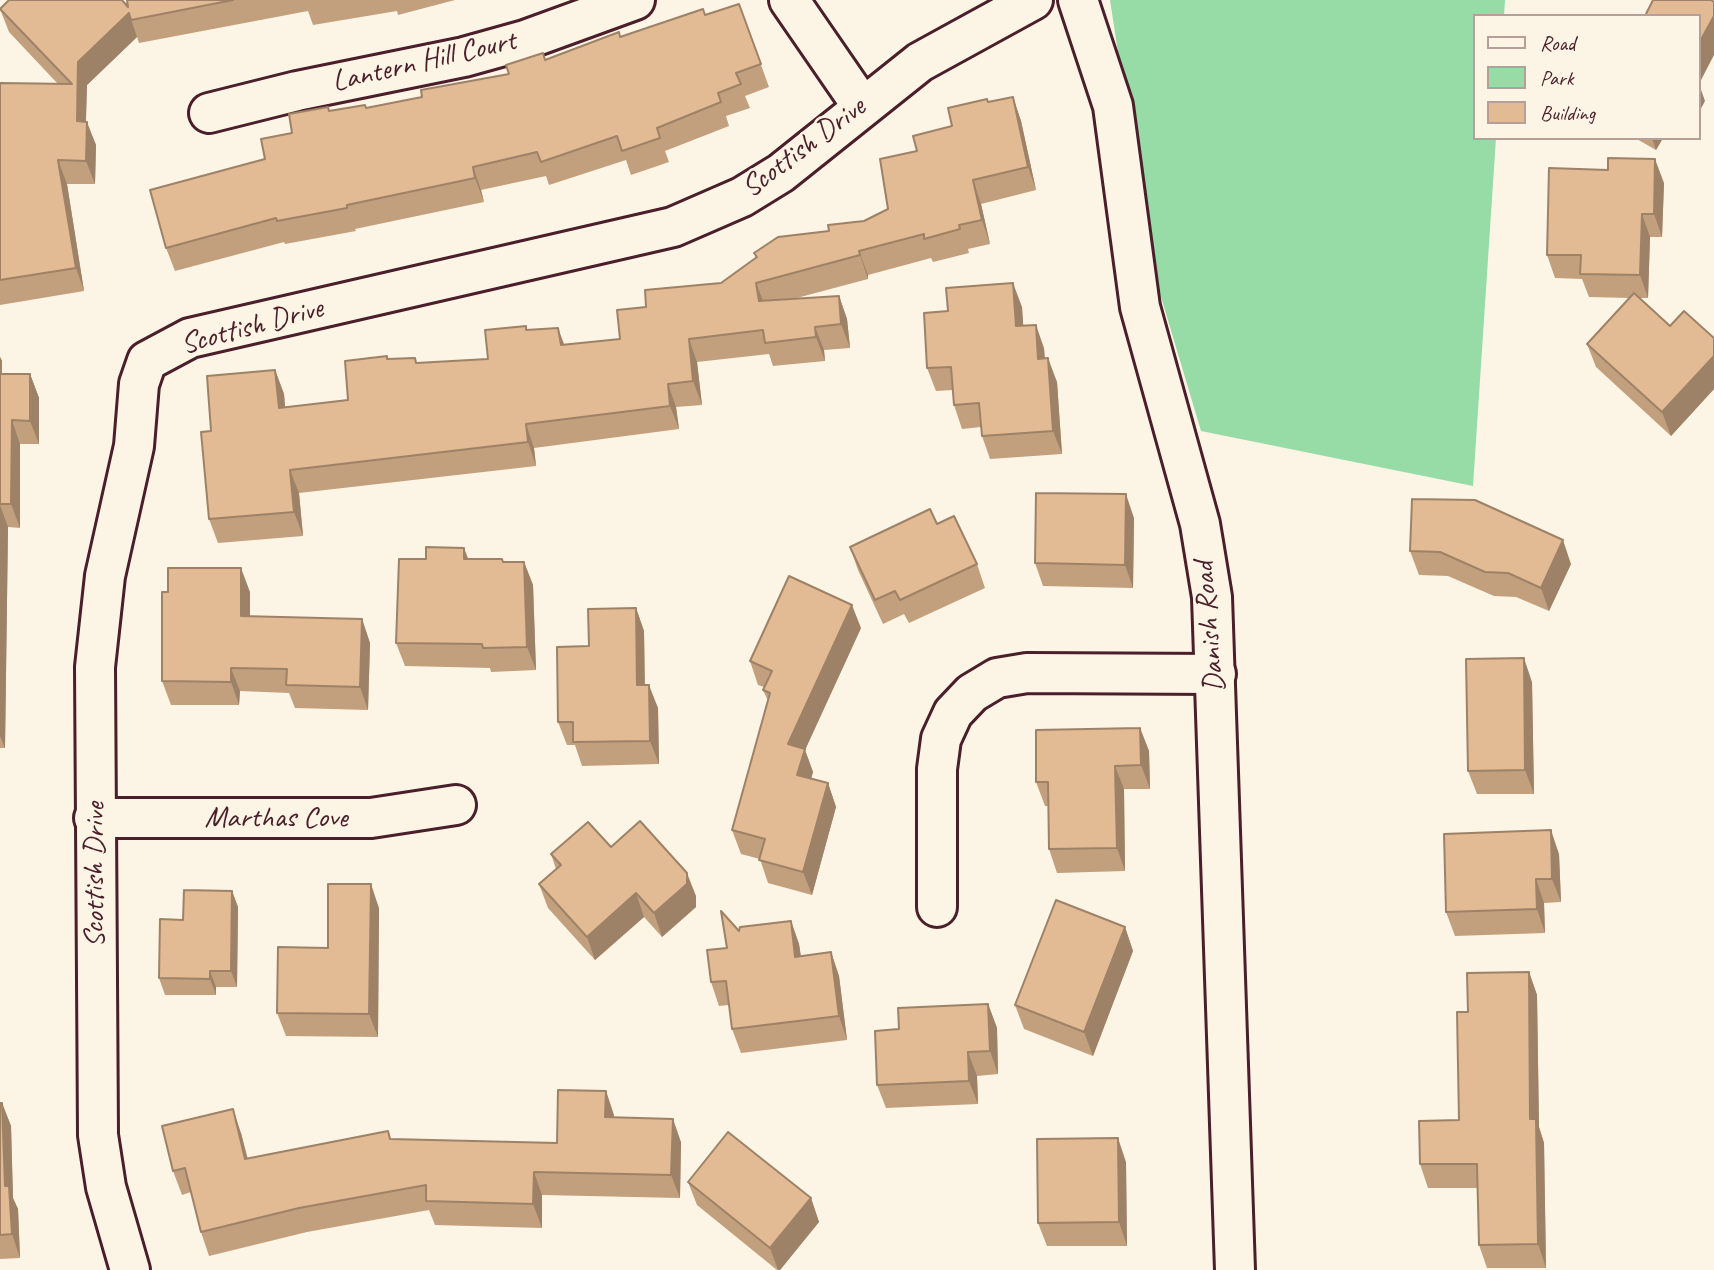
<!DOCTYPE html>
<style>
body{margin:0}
#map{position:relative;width:1714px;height:1270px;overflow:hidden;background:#fcf5e5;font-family:Caveat,sans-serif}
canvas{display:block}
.legend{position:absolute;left:1473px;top:14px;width:228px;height:126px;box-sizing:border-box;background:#fcf5e5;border:2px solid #b59f9b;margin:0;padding:9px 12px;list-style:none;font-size:21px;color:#4a1f2b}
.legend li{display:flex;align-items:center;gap:14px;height:35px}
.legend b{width:35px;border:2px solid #b59f9b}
</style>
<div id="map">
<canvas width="1714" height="1270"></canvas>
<ul class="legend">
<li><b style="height:9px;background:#fcf5e5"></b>Road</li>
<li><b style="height:19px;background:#97dba6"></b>Park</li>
<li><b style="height:19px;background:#e2ba93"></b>Building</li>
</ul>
</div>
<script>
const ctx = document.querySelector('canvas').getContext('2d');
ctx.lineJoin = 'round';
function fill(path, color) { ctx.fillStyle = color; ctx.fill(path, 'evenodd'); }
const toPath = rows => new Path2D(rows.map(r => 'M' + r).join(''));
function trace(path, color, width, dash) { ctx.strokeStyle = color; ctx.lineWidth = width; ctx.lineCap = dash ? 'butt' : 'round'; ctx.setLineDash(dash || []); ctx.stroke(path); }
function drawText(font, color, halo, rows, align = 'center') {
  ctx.font = font + ' Caveat,sans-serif'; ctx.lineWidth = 5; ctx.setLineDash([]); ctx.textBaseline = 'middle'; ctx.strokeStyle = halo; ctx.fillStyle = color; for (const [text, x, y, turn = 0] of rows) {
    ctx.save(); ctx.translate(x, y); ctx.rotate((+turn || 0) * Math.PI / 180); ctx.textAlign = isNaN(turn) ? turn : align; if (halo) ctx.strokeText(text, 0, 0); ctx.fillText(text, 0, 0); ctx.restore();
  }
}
fill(toPath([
 [1110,0,1505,0,1504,16,1474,16,1474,138,1496,138,1473,486,1201,431,1150,260]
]), '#97dba6');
const street = toPath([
 [789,0,862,106],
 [209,113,297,91,464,57,525,40,635,0],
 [94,818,371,818,456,805],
 [937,907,937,769,941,739,953,713,972,693,997,678,1027,673,1216,674],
 [130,1270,106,1187,98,1135,95,667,105,576,134,446,139,384,147,361,190,338,673,227,742,197,781,173,920,62,1033,0]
]);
const secondary = toPath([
 [1078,0,1113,106,1140,307,1200,524,1212,597,1235,1270]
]);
trace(street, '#4a1f2b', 44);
trace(secondary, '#4a1f2b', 44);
trace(street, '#fcf5e5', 38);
trace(secondary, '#fcf5e5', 38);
fill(toPath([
 [127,0,455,0,398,15,397,11,313,25,308,11,139,43,137,37,87,85,86,122,96,145,95,184,67,184,84,291,0,305,0,83,58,84,9,32,0,9,128,7],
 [739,4,769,87,745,96,750,108,726,116,729,126,665,151,669,162,631,175,626,160,549,185,546,176,481,190,484,202,355,229,356,231,285,244,284,242,175,271,166,248,265,159,292,133,330,111,365,105,366,108,422,97,509,74,545,60,620,37,705,15],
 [1013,97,1021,121,1036,190,981,204,990,244,968,249,969,253,933,262,931,258,868,275,868,279,793,299,839,296,847,319,850,348,824,350,825,361,773,366,769,354,697,362,702,405,676,407,679,429,534,448,536,466,299,493,303,536,218,543,209,519,211,431,275,370,284,394,285,407,348,400,388,359,417,363,488,359,526,326,527,330,564,345,620,339,646,307,721,283,756,258,754,253,864,221,888,209,917,151,988,102],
 [1635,138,1663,138,1656,150],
 [1664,183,1662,237,1650,237,1648,298,1639,298,1670,326,1714,338,1714,389,1671,436,1596,367,1587,344,1630,298,1589,297,1582,279,1555,278,1547,255],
 [1022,307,1023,326,1044,348,1045,359,1057,382,1062,454,990,459,982,436,981,427,962,429,954,405,953,390,936,391,927,368],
 [0,357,2,361,2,374,30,374,39,398,39,444,20,444,20,528,8,527,5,748,0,748],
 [1412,499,1571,564,1549,611,1516,597,1494,596,1448,576,1419,575,1410,551],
 [1134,518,1133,588,1043,586,1035,563],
 [850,547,977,564,985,588,909,623,904,614,883,624,858,570],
 [464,548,468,559,503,562,524,562,533,585,536,670,491,672,490,668,405,666,396,643,426,559],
 [250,592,250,617,362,619,370,643,368,710,295,708,289,693,240,691,239,705,171,705,162,681],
 [636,608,644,631,645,685,658,708,659,764,582,766,575,745,567,745,558,722,589,646],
 [861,628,805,750,813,772,811,779,828,783,836,807,812,895,768,883,760,859,741,854,732,830,768,701,763,690,764,687,758,685,750,661],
 [1532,682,1534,794,1477,794,1468,771],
 [1140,728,1149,751,1150,789,1124,789,1125,871,1057,873,1049,849,1048,806,1045,806,1036,782],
 [611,847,696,896,696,907,662,937,644,917,595,960,548,908,539,884,556,869,551,854],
 [1559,854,1561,902,1544,903,1545,933,1455,936,1446,912],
 [232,891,238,907,237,987,216,987,216,995,165,995,159,978,183,920],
 [379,908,378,1037,286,1036,277,1013,328,948],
 [791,921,799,944,801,956,831,952,839,976,847,1040,741,1053,732,1029,729,1005,719,1006,711,982,727,948,739,931],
 [1125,927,1133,951,1093,1056,1024,1029,1015,1005],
 [1529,972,1537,995,1539,1127,1544,1143,1546,1268,1487,1268,1479,1245,1478,1188,1428,1188,1420,1164,1459,1120,1468,1012],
 [988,1004,997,1028,998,1074,977,1076,978,1104,886,1108,877,1085,899,1029],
 [606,1091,614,1117,681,1142,680,1198,542,1195,542,1228,435,1225,429,1210,307,1232,209,1256,201,1232,191,1192,182,1195,173,1171,241,1133,248,1159,391,1139,557,1143],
 [0,1103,2,1103,11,1126,13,1198,18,1209,20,1258,0,1259],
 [1126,1162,1127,1246,1047,1246,1038,1223],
 [688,1182,811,1198,819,1222,780,1270,777,1270,697,1205]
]), '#c2a07e');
fill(toPath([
 [129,13,137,37,87,85,85,145,77,121,78,62],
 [1714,16,1714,55,1699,84,1705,101,1698,114,1698,45],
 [1013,97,1021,121,1036,190,1028,167],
 [87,122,96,145,95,184,86,161],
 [1652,138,1663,138,1656,150],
 [1655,159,1664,183,1662,237,1654,214],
 [58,160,67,184,84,291,76,268],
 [473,167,481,190,484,202,475,178],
 [973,180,981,204,990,244,982,220],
 [1642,214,1650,237,1648,298,1640,275],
 [859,251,868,275,868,279,860,255],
 [756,283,765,306,759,301],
 [1013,283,1022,307,1025,350,1016,326],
 [839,296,847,319,850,348,841,324],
 [1036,325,1044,348,1046,383,1038,359],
 [815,327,824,350,825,361,816,337],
 [558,328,567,352,561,345],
 [689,339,697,362,702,405,693,381],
 [1714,356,1714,389,1671,436,1662,412],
 [0,357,2,361,1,398,0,394],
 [1048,358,1057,382,1062,454,1053,431],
 [275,370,284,394,287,431,279,408],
 [30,374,39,398,39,444,30,421],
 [668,384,676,407,679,429,670,406],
 [12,420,20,444,20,528,11,504],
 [526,424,534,448,536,466,528,442],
 [290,470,299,493,303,536,294,512],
 [1126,494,1134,518,1133,588,1125,565],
 [0,505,8,527,5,748,0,736],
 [1563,540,1571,564,1549,611,1541,588],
 [464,548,473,572,464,559],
 [524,562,533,585,536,670,527,647],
 [241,568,250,592,250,640,241,616],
 [852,605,861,628,805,750,813,772,806,798,788,744],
 [636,608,644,631,645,709,637,685],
 [362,619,370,643,368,710,360,687],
 [1524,658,1532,682,1534,794,1525,770],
 [231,668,240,691,239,705,231,682],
 [649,685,658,708,659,764,650,741],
 [1140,728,1149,751,1150,789,1141,765],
 [1115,766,1124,789,1125,871,1117,848],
 [828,783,836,807,812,895,803,872],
 [1551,830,1559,854,1561,902,1552,879],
 [687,873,696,896,696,907,662,937,654,913],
 [1536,879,1544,903,1545,933,1537,909],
 [371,884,379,908,378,1037,369,1014],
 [232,891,238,907,237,987,231,971],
 [636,893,644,917,595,960,587,937],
 [791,921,799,944,804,980,795,957],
 [1125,927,1133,951,1093,1056,1084,1032],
 [831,952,839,976,847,1040,839,1016],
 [210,971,216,987,216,995,210,979],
 [1529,972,1537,995,1539,1127,1544,1143,1546,1268,1538,1244,1530,1119],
 [988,1004,997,1028,998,1074,990,1051],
 [968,1052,977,1076,978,1104,969,1081],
 [606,1091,614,1115,614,1140,605,1117],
 [2,1103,11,1126,13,1198,18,1209,20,1258,12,1234,5,1186],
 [233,1109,241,1133,253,1183,245,1159],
 [673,1119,681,1142,680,1198,671,1175],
 [1118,1138,1126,1162,1127,1246,1119,1222],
 [534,1172,542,1195,542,1228,533,1204],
 [811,1198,819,1222,780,1270,778,1270,770,1248]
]), '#9e8267');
const building = toPath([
 [9,0,122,0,128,7,127,0,233,0,131,20,129,13,78,62,77,121,87,122,86,161,58,160,76,268,0,280,0,83,72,84,0,9,9,0],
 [1653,0,1711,0,1714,2,1714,16,1698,45,1698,16,1645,16,1653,0],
 [739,4,761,64,736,73,741,84,718,93,721,102,657,128,660,138,622,151,617,136,541,162,537,152,473,167,475,178,347,205,347,208,277,221,276,218,166,248,150,190,265,159,261,139,292,133,289,114,328,107,329,111,365,105,366,108,422,97,421,90,509,74,506,65,543,53,545,60,619,32,620,37,703,9,705,15,739,4],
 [1013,97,1028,167,973,180,982,220,959,225,960,229,924,239,924,234,859,251,860,255,756,283,759,301,839,296,841,324,815,327,816,337,765,343,763,330,689,339,693,381,668,384,670,406,526,424,528,442,290,470,294,512,209,519,201,432,211,431,207,376,275,370,279,408,348,400,345,361,387,356,387,359,415,358,416,363,488,359,485,330,526,326,526,330,558,328,561,345,620,339,617,310,646,307,645,290,721,283,757,257,754,253,778,237,829,231,828,225,864,221,888,209,880,159,917,151,913,136,952,126,948,108,987,99,988,102,1013,97],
 [1608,158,1655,159,1654,214,1642,214,1640,275,1580,274,1581,255,1547,255,1549,168,1608,170,1608,158],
 [1013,283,1016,326,1036,325,1038,359,1048,358,1053,431,982,436,979,403,954,405,951,367,927,368,924,313,948,311,946,288,1013,283],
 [1634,293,1670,326,1684,311,1714,338,1714,356,1662,412,1587,344,1634,293],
 [0,374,30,374,30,421,12,420,11,504,0,504,0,374],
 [1036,493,1126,494,1125,565,1035,563,1036,493],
 [1412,499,1475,500,1563,540,1541,588,1508,573,1485,572,1440,552,1410,551,1412,499],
 [930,509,937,524,954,516,977,564,900,600,895,591,875,600,850,547,930,509],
 [426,547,464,548,464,559,502,559,503,562,524,562,527,647,483,648,482,644,396,643,399,559,426,559,426,547],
 [168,568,241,568,241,616,362,619,360,687,286,685,287,669,231,668,231,682,162,681,162,592,168,592,168,568],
 [789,576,852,605,788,744,805,749,797,775,828,783,803,872,759,860,765,839,732,830,770,693,763,690,772,671,750,661,789,576],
 [636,608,637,685,649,685,650,741,573,742,573,722,558,722,557,647,589,646,588,609,636,608],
 [1524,658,1525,770,1468,771,1466,659,1524,658],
 [1140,728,1141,765,1115,766,1117,848,1049,849,1048,782,1036,782,1036,730,1140,728],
 [640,821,687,873,687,884,654,913,636,893,587,937,539,884,561,865,551,854,588,822,611,847,640,821],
 [1551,830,1552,879,1536,879,1537,909,1446,912,1444,834,1551,830],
 [328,884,371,884,369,1014,277,1013,278,947,328,948,328,884],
 [184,890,232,891,231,971,210,971,210,979,159,978,160,919,183,920,184,890],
 [1056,900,1125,927,1084,1032,1015,1005,1056,900],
 [721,911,739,931,740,927,791,921,795,957,831,952,839,1016,732,1029,726,981,711,982,707,950,727,948,721,911],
 [1529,972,1530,1119,1536,1119,1538,1244,1479,1245,1477,1164,1420,1164,1419,1121,1459,1120,1457,1012,1468,1012,1467,973,1529,972],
 [988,1004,990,1051,968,1052,969,1081,877,1085,875,1031,899,1029,898,1008,988,1004],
 [558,1090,606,1091,605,1117,673,1119,671,1175,534,1172,533,1204,426,1201,426,1185,299,1208,201,1232,185,1168,173,1171,162,1126,233,1109,245,1159,388,1131,390,1139,557,1143,558,1090],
 [0,1103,2,1103,5,1186,9,1186,12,1234,0,1235,0,1103],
 [728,1132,811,1198,770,1248,688,1182,728,1132],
 [1118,1138,1119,1222,1038,1223,1037,1139,1118,1138]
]);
fill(building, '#e2ba93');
trace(building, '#9e8267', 2);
drawText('30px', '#4a1f2b', '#fcf5e5', [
 ["Lantern Hill Court",424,62,-13],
 ["Scottish Drive",804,148,-37],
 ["Scottish Drive",252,327,-15],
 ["Danish Road",1210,627,-95],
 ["Marthas Cove",276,818],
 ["Scottish Drive",95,875,-90]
]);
</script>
